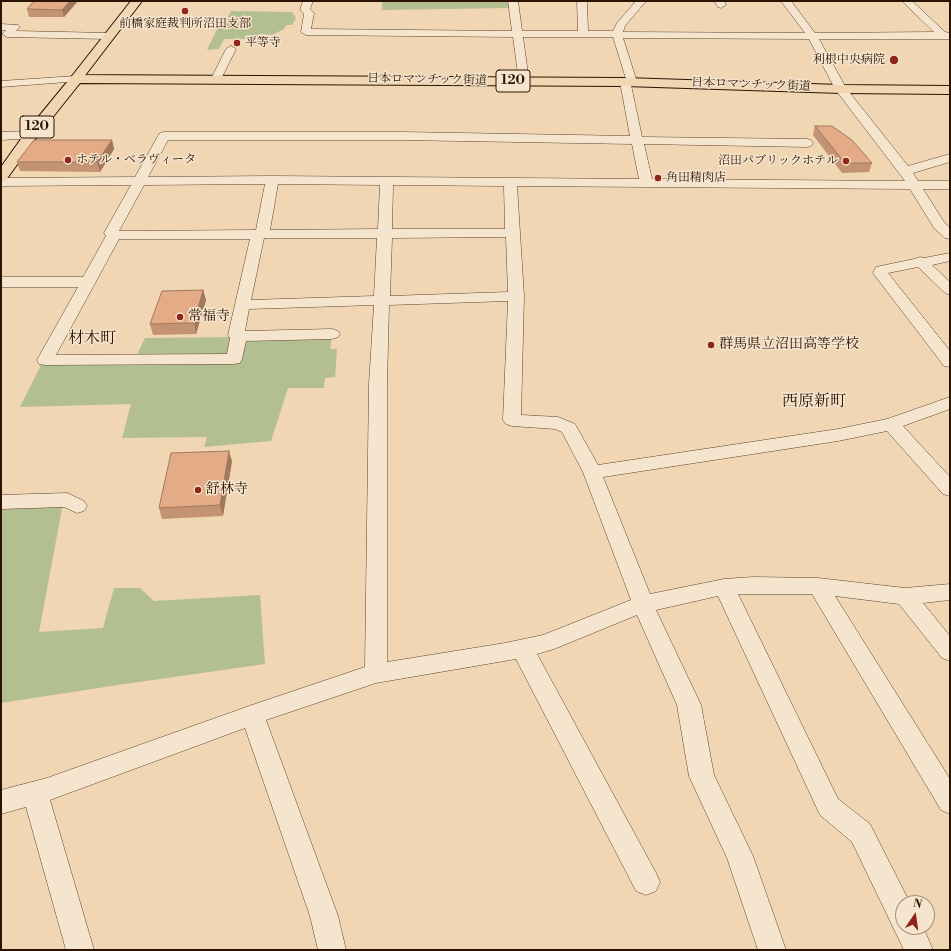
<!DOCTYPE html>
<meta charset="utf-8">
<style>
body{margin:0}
#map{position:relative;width:951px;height:951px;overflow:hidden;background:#f0d6b3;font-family:"Libre Bodoni",serif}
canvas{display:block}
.frame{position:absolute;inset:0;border:2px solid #2c1200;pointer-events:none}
.north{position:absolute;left:895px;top:895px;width:40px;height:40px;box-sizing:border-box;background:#f5e4ce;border:1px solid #a5907c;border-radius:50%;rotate:13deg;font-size:11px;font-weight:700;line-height:16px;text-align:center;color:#2c1200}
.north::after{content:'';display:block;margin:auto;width:14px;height:18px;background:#8f2418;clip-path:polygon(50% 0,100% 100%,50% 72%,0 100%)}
</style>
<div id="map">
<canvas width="951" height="951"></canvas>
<div class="frame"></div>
<div class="north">N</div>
</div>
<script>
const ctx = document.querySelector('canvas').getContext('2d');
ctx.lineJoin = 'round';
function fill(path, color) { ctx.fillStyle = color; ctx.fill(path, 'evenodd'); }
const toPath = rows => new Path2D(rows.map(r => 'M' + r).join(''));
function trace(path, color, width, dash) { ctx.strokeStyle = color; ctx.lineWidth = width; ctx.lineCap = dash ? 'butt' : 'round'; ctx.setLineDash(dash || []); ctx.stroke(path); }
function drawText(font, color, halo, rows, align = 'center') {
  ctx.font = font + ' "Libre Bodoni","Noto Serif JP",serif'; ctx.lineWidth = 3; ctx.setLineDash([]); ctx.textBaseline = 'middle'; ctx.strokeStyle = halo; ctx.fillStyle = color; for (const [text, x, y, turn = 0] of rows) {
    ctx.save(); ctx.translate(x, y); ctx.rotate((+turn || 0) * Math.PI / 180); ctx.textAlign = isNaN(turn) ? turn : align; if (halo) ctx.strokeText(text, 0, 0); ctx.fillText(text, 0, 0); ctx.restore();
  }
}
fill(toPath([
 [382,1,510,1,511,8,382,10],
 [231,11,292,12,296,18,292,25,286,25,284,29,272,35,259,34,257,36,248,36,246,39,224,39,219,49,207,50,219,25,224,25],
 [332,336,330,349,337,349,335,377,325,378,324,388,288,388,271,441,204,447,207,437,122,438,131,404,20,407,43,361,134,361,145,338],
 [63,503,39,632,103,628,114,588,140,588,154,601,260,595,265,664,118,685,1,703,1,505]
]), '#b4bf91');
const minor = toPath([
 [303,1,313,1,310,9,314,13,311,29,512,31,508,1,518,1,522,31,578,31,577,1,587,1,588,31,613,31,617,23,636,1,646,1,625,26,623,32,805,33,781,1,791,1,815,33,934,32,902,1,912,1,945,32,950,33,950,39,819,39,846,88,908,166,950,154,950,162,913,173,918,181,950,181,950,189,923,189,944,222,950,228,950,239,945,238,934,228,910,189,517,186,524,296,521,415,558,417,575,424,598,465,838,429,887,419,950,397,950,409,903,426,950,477,950,496,943,494,887,431,838,441,603,477,650,594,724,579,753,577,818,578,905,588,950,584,950,600,923,603,950,636,950,661,942,658,899,604,835,596,950,779,950,814,941,810,812,594,738,594,838,799,870,824,910,903,903,903,903,927,923,927,933,950,904,950,852,842,820,815,718,596,656,610,701,705,714,775,753,856,786,950,758,950,727,858,689,776,677,705,637,615,554,649,537,654,656,873,660,882,656,891,646,895,636,891,516,659,376,683,266,720,338,916,346,950,318,950,310,916,245,728,50,800,94,950,66,950,26,807,1,814,1,790,47,778,252,705,365,667,369,384,374,305,249,309,245,331,332,329,338,331,340,334,338,337,332,339,246,341,242,359,240,363,234,364,45,365,39,364,37,360,78,287,1,287,1,277,83,277,106,236,104,233,131,185,1,186,1,178,135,177,158,136,160,133,164,132,402,132,630,136,620,82,621,80,626,79,613,37,523,37,529,81,524,84,519,81,513,37,306,35,301,32,304,14,300,10,303,1],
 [623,38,809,39,835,89,905,181,652,179,644,144,807,147,811,146,813,143,811,140,807,139,642,137,631,85,636,84,637,82,623,38],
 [168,140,402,140,632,144,639,179,272,176,148,177,168,140],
 [265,184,256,230,119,231,144,185,265,184],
 [278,184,380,185,378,229,270,230,278,184],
 [393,185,504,186,505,229,392,229,393,185],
 [506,237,508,292,390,296,392,238,506,237],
 [264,238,377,238,374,296,251,300,264,238],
 [119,239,250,239,228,335,230,338,227,354,56,355,119,239],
 [508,301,503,420,506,424,512,426,555,429,562,432,583,472,631,600,543,635,505,643,387,662,387,384,389,305,508,301],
 [714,1,724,1,726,5,721,8,718,7,714,1],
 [1,24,18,25,20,27,16,31,109,33,114,36,109,39,7,37,2,34,6,30,1,30,1,24],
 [231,46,236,49,220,81,212,81,211,79,226,49,231,46],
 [76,76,81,79,80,81,1,87,1,81,76,76],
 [31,131,35,132,37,135,35,138,1,140,1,132,31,131],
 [950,253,950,261,932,265,950,282,950,295,945,293,918,267,888,273,950,351,950,367,944,366,873,273,876,267,914,259,920,257,924,258,950,253],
 [67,493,84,501,87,506,84,511,77,513,64,507,1,509,1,495,67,493]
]);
const major = toPath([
 [131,1,142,1,80,82,72,82,70,79,72,76,131,1]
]);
const highway = toPath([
 [76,75,625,78,841,85,950,86,950,94,841,93,625,86,80,83,36,138,6,180,1,181,1,167,26,132,72,76,76,75]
]);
trace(minor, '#5d432d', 1);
trace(major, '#2c1200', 2);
trace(highway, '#2c1200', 2);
fill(minor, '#f5e4ce');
fill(major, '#f0d6b3');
fill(highway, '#f0d6b3');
fill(toPath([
 [34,1,78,1,64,17,29,17,27,9],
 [815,126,872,163,869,172,842,173,813,135],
 [112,140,114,149,100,172,20,171,17,162],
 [203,290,206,300,196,334,153,335,150,324],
 [232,461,223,516,162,519,159,508]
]), '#c49374');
fill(toPath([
 [70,1,78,1,64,17,62,10],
 [112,140,114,149,100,172,97,162],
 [203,290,206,300,196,334,194,323],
 [229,451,232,461,223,516,220,505]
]), '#a0785e');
const building = toPath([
 [34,1,70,1,62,10,27,9,34,1],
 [815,126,832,126,852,140,872,163,845,163,815,126],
 [34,140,112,140,97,162,17,162,34,140],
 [203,290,194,323,150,324,162,291,203,290],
 [229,451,220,505,159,508,171,453,229,451]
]);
fill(building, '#e4ab87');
trace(building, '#a0785e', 1);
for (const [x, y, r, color] of [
 [185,11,4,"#8f2418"],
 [237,43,4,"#8f2418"],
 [894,60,5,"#8f2418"],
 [68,160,4,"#8f2418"],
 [846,161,4,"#8f2418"],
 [658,178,4,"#8f2418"],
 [180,317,4,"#8f2418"],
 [711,345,4,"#8f2418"],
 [198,490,4,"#8f2418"]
]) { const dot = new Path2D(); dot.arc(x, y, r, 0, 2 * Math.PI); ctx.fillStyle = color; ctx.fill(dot); trace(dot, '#f5e4ce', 1.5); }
drawText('12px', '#2c1200', '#f5e4ce', [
 ["前橋家庭裁判所沼田支部",185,24,"center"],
 ["平等寺",245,43],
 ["利根中央病院",885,60,"right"],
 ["ホテル・ベラヴィータ",76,160],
 ["沼田パブリックホテル",838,161,"right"],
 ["角田精肉店",666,178]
], 'left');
drawText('12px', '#2c1200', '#f5e4ce', [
 ["日本ロマンチック街道",427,80,1],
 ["日本ロマンチック街道",751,85,2]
]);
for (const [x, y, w] of [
 [513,81,34],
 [37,127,34]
]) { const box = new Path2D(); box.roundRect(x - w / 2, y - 11, w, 22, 3); ctx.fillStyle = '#f5e4ce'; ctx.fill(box); trace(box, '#2c1200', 1); }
drawText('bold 13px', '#2c1200', null, [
 ["120",513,81],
 ["120",37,127]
]);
drawText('14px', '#2c1200', '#f5e4ce', [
 ["常福寺",188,317],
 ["群馬県立沼田高等学校",719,345],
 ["舒林寺",206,490]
], 'left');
drawText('16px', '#2c1200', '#f5e4ce', [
 ["材木町",92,339],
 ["西原新町",814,402]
]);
</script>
